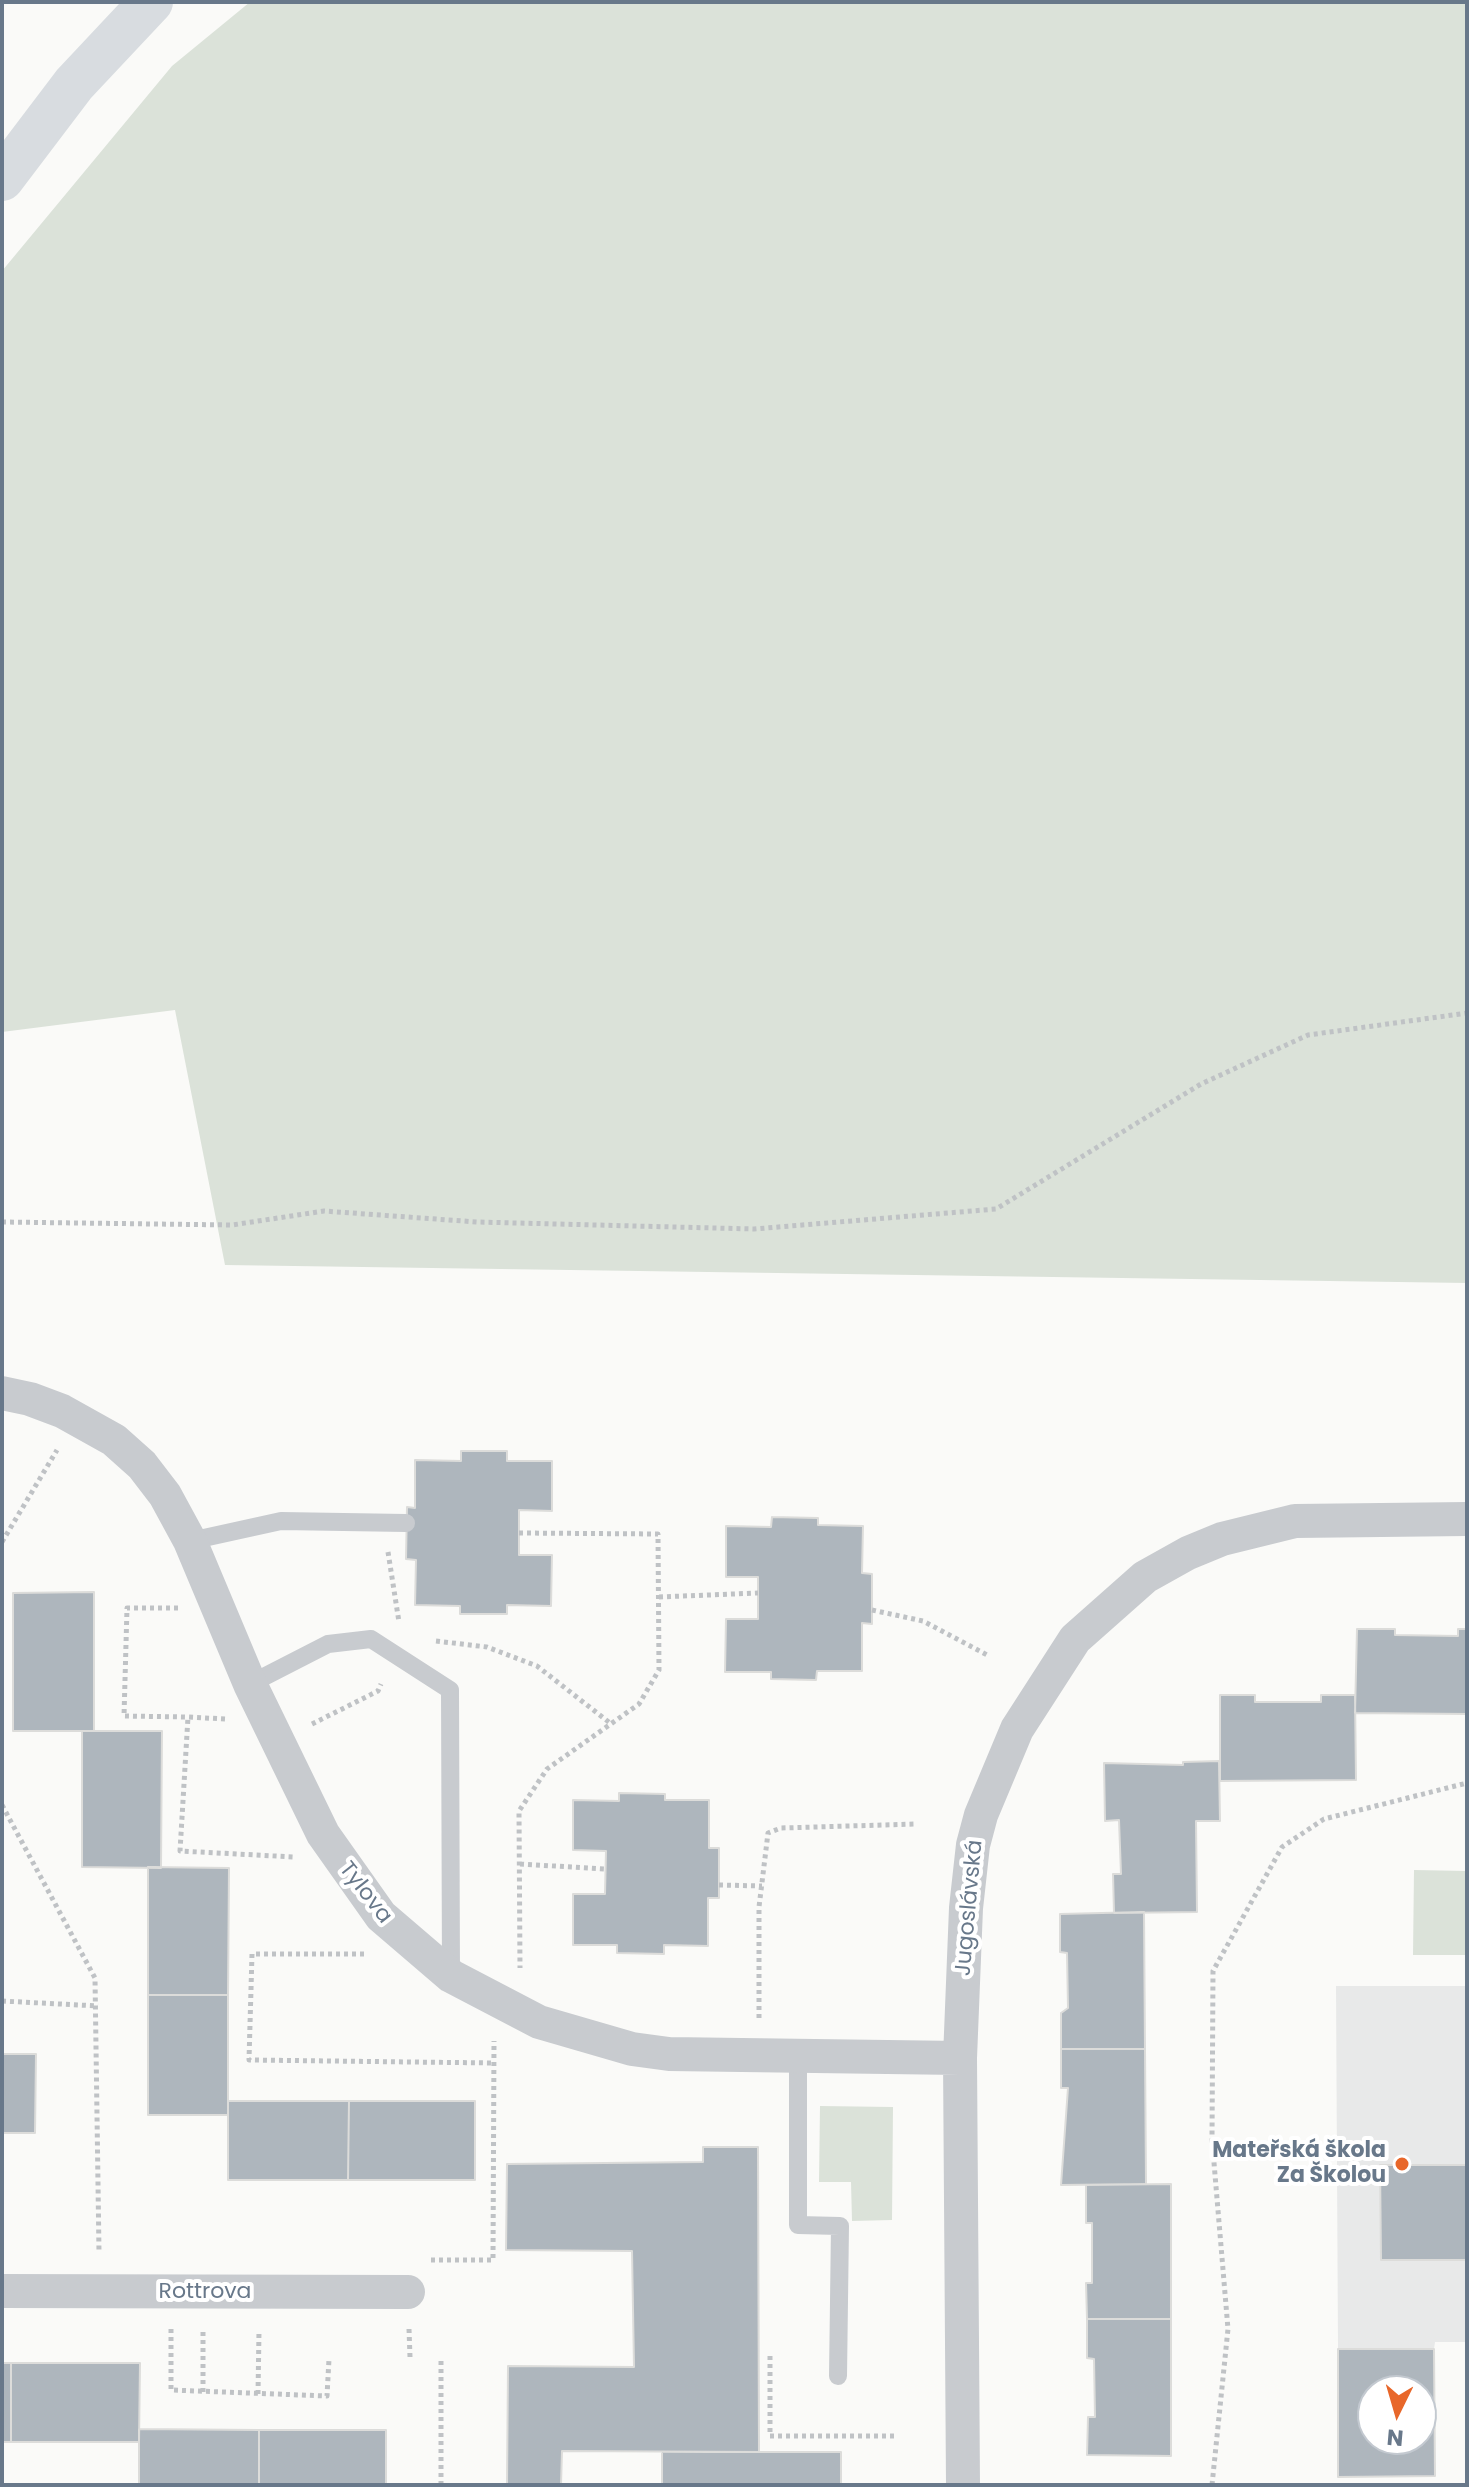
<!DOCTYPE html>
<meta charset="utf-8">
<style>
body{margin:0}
#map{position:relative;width:1469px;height:2487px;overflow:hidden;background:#fafaf8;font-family:Poppins,sans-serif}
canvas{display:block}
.frame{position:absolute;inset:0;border:4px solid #68788a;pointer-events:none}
.north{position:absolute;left:1357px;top:2375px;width:80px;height:80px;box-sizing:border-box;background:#fff;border:2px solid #c3c9d0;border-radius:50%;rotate:185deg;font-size:22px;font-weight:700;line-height:32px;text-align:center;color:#68788a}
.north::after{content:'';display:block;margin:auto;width:28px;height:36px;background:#e8672a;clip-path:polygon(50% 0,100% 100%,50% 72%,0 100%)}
</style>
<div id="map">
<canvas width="1469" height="2487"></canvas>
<div class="frame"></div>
<div class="north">N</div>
</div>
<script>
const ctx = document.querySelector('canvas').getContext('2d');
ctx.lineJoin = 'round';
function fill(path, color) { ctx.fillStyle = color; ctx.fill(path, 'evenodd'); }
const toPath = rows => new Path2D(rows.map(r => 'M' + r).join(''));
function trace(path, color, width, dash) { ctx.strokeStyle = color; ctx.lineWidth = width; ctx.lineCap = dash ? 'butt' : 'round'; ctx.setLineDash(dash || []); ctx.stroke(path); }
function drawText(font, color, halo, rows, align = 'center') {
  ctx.font = font + ' Poppins,sans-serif'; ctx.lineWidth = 8; ctx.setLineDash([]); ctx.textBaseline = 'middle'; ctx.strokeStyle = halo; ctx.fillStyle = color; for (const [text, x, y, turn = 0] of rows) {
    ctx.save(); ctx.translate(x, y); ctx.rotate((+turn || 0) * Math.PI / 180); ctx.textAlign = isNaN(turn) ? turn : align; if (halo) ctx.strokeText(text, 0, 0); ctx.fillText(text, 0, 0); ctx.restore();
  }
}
fill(toPath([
 [1336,1986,1467,1986,1467,2342,1435,2342,1434,2349,1338,2349]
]), '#e8e9e9');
fill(toPath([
 [250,2,1467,2,1467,1283,225,1265,175,1010,2,1032,2,271,172,66],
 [1414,1870,1467,1871,1467,1955,1413,1955],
 [820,2106,893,2107,892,2220,852,2221,851,2182,819,2182]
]), '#dbe2d9');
const building = toPath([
 [461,1451,507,1451,507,1461,552,1461,552,1511,519,1510,519,1555,552,1555,551,1606,507,1605,507,1614,460,1614,460,1606,415,1605,416,1560,406,1559,407,1507,415,1508,415,1460,461,1461,461,1451],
 [772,1517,818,1518,818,1525,863,1526,862,1573,872,1574,872,1624,862,1623,862,1671,817,1671,816,1680,771,1679,771,1672,725,1672,726,1619,758,1619,758,1577,726,1577,726,1526,771,1527,772,1517],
 [94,1592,94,1731,13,1731,13,1593,94,1592],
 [1357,1629,1395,1629,1395,1635,1458,1636,1458,1629,1467,1629,1467,1714,1355,1713,1357,1629],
 [1220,1695,1255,1695,1255,1702,1321,1702,1321,1695,1355,1695,1356,1780,1220,1781,1220,1695],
 [82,1731,162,1731,161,1868,82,1867,82,1731],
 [1219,1761,1220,1821,1196,1821,1197,1912,1114,1913,1113,1874,1121,1874,1119,1820,1105,1821,1104,1763,1183,1765,1183,1762,1219,1761],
 [619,1793,665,1794,665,1800,709,1800,709,1848,719,1848,719,1898,708,1898,708,1946,664,1945,664,1954,617,1953,617,1945,573,1945,573,1894,605,1894,606,1851,573,1850,573,1800,619,1801,619,1793],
 [148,1867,229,1868,228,1995,148,1995,148,1867],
 [1144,1912,1145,2049,1061,2049,1061,2013,1068,2008,1067,1953,1060,1952,1060,1914,1144,1912],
 [148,1995,228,1995,228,2115,148,2115,148,1995],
 [1061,2049,1145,2049,1146,2184,1061,2185,1068,2088,1061,2088,1061,2049],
 [2,2054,36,2054,35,2133,2,2133,2,2054],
 [228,2101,349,2101,348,2180,228,2180,228,2101],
 [349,2101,475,2101,475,2180,348,2180,349,2101],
 [703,2147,758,2147,759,2452,562,2451,561,2485,507,2485,508,2366,634,2367,632,2251,506,2250,507,2164,703,2162,703,2147],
 [1380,2165,1467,2165,1467,2260,1381,2260,1380,2165],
 [1171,2184,1171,2319,1087,2319,1086,2283,1092,2283,1092,2223,1086,2223,1086,2185,1171,2184],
 [1087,2319,1171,2319,1171,2456,1087,2455,1088,2417,1095,2417,1094,2359,1087,2358,1087,2319],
 [1338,2349,1434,2349,1435,2476,1338,2477,1338,2349],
 [1373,2391,1421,2391,1421,2439,1373,2439,1373,2391],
 [2,2363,11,2363,11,2442,2,2442,2,2363],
 [11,2363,140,2363,139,2442,11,2442,11,2363],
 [139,2429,259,2430,259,2485,139,2485,139,2429],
 [259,2430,386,2430,386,2485,259,2485,259,2430],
 [662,2452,841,2452,841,2485,662,2485,662,2452]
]);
fill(building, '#aeb6bd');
trace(building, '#dcdcda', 2);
trace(toPath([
 [2,1222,232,1225,324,1211,477,1222,754,1229,996,1209,1201,1084,1308,1035,1467,1013],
 [519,1533,658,1534,659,1670,639,1704,547,1769,519,1811,520,1968],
 [2,1542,57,1450],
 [388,1552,399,1622],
 [659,1597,758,1593],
 [178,1608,127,1608,124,1716,188,1717],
 [872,1610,923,1621,989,1656],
 [436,1641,487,1647,537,1666,610,1723],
 [225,1719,188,1717,180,1851,294,1857],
 [312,1724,378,1691,381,1684],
 [2,1805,95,1978,99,2252],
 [520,1864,605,1869],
 [719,1885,762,1886],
 [364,1954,252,1954,249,2060,494,2063],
 [2,2001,98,2006],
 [759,2018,759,1907,768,1833,781,1828,917,1824],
 [431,2260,493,2260,494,2041],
 [171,2329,171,2390,327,2396,329,2359],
 [409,2329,410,2357],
 [770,2356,770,2436,898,2436],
 [203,2392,203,2329],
 [258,2394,259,2331],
 [441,2485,441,2357],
 [1212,2485,1228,2329,1212,2139,1213,1971,1282,1847,1324,1819,1467,1783]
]), '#bfc2c5', 5, [4, 4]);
trace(toPath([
 [190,1541,281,1521,406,1523],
 [250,1684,328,1644,371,1639,450,1690,451,1976],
 [798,2055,798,2225,840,2226,838,2376]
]), '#c8cbcf', 18);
trace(toPath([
 [2,1393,30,1399,62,1411,114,1440,142,1465,165,1495,190,1541,250,1684,323,1834,381,1916,451,1976,539,2022,632,2049,669,2054,960,2058],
 [2,2291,408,2292],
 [963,2485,960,2058,966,1908,973,1845,981,1815,1017,1729,1075,1639,1145,1577,1188,1553,1222,1539,1295,1521,1467,1519]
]), '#c8cbcf', 34);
trace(toPath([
 [2,179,74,84,151,2]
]), '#d8dce0', 44);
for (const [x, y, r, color] of [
 [1402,2164,8,"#e8672a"]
]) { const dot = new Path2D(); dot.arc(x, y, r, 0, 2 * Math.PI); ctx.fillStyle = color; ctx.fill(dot); trace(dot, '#fff', 3); }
drawText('22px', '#68788a', '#fff', [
 ["Tylova",365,1893,52],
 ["Jugoslávská",970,1908,-85],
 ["Rottrova",205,2292]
]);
drawText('bold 22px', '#68788a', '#fff', [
 ["Mateřská škola",1386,2151],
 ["Za Školou",1386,2176]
], 'right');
</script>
